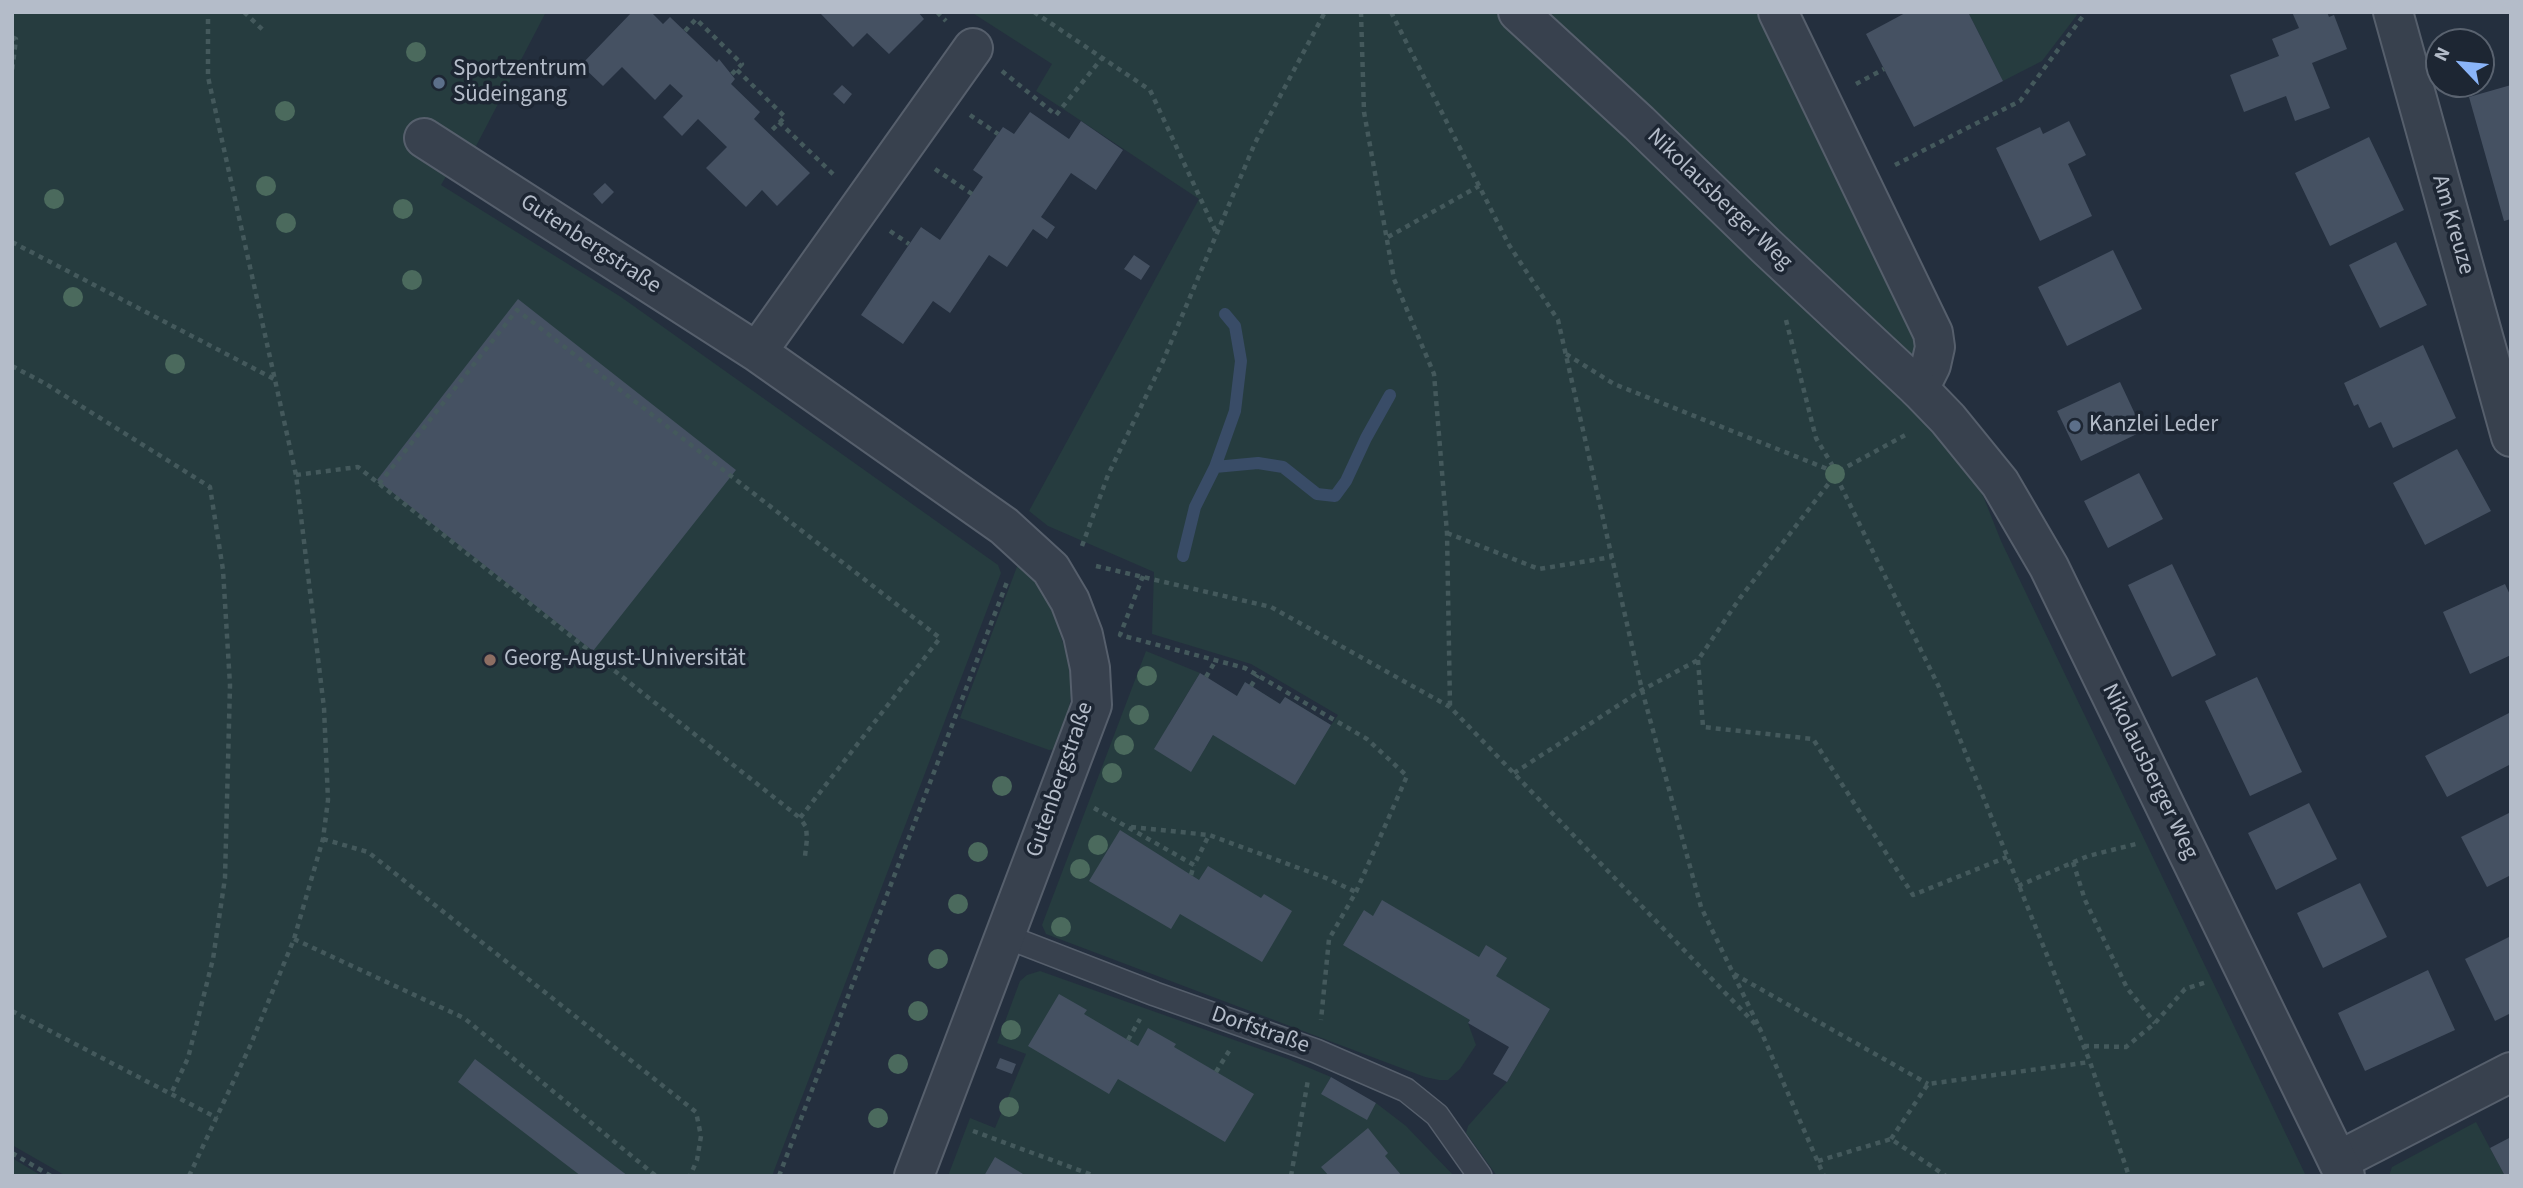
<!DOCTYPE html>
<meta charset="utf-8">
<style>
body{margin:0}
#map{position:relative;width:2523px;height:1188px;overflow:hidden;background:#242f3e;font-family:"Source Sans 3",sans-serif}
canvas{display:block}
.frame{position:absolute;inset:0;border:14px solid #b4bcc9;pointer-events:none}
.north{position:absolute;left:2425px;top:28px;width:70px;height:70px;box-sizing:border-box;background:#1d2633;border:2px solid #59626f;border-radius:50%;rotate:296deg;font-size:19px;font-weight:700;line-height:28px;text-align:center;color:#b4bcc9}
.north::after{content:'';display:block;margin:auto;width:24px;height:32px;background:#8ab4f8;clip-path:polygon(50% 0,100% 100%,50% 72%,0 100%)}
</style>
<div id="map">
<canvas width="2523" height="1188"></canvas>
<div class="frame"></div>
<div class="north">N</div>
</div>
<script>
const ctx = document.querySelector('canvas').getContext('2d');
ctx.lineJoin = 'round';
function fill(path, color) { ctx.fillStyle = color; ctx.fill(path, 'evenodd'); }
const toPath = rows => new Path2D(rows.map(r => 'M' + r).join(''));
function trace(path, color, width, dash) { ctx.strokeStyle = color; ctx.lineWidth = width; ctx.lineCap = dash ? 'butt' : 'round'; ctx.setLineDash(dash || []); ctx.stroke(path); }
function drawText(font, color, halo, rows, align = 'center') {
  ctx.font = font + ' "Source Sans 3",sans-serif'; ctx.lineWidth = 7; ctx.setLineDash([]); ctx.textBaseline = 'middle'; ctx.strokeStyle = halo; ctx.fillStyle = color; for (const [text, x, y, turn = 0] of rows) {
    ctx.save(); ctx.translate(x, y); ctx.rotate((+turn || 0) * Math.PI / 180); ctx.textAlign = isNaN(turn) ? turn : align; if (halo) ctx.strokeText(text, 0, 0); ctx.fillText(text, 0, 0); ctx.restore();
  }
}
fill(toPath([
 [12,12,546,12,474,150,448,173,441,185,621,297,998,565,1001,573,772,1176,66,1176,12,1145],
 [971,12,1758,12,1913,319,2001,541,2306,1176,1497,1176,1466,1133,1468,1126,1507,1082,1550,1009,1496,977,1468,1023,1476,1045,1460,1069,1448,1080,1439,1080,1425,1077,1046,934,1042,925,1146,651,1200,673,1169,724,1206,747,1245,682,1280,704,1285,697,1331,725,1338,715,1251,664,1152,634,1154,572,1048,526,1029,511,1199,199,1036,91,1052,64],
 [1968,12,2075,12,2077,15,2042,61,2003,81],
 [1018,564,1039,586,1054,615,1066,652,1072,687,1067,723,1057,749,1049,750,960,718],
 [1040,971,1288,1059,1331,1077,1322,1093,1367,1119,1376,1103,1406,1126,1454,1176,948,1176,970,1118,995,1128,1026,1054,997,1043,1020,981,1027,975],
 [2476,1122,2505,1176,2389,1176,2392,1167],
 [12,1158,42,1176,12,1176]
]), '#263c3f');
trace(toPath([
 [1215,467,1258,463,1283,467,1317,494,1335,496,1346,481,1366,438,1390,395],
 [1183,556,1195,507,1215,467,1235,411,1241,361,1235,326,1225,314]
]), '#394c67', 12);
fill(toPath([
 [632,12,651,12,663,24,670,17,717,62,719,59,735,79,731,84,760,112,754,119,810,173,777,206,762,190,746,207,706,168,727,147,698,119,682,136,663,117,683,96,670,84,655,100,622,67,603,86,581,65],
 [819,12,918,12,924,19,889,54,867,33,853,47],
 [1907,12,1968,12,2003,81,1914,127,1866,34],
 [2292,12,2327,12,2329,17,2334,15,2347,49,2312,63,2330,108,2295,121,2286,96,2244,112,2230,75,2279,56,2272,39,2299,28],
 [842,85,852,94,844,104,833,94],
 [2511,85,2511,219,2504,221,2469,97],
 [1030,112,1069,139,1081,121,1123,150,1096,190,1071,173,1041,217,1055,227,1047,239,1033,229,1007,267,989,255,950,313,933,301,903,344,861,315,921,227,940,240,983,177,973,170,998,134,1003,127,1014,134],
 [2069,121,2086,155,2068,164,2092,216,2040,241,1996,148,2040,127,2043,134],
 [2369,137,2404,210,2330,246,2295,173],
 [605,183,614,192,602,204,593,194],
 [2396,242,2427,305,2380,328,2349,265],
 [2113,250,2142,309,2067,346,2038,287],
 [1134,255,1150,266,1141,280,1124,269],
 [518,299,736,470,593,651,377,480],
 [2423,345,2456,418,2393,448,2381,422,2369,428,2358,404,2354,406,2344,383],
 [2120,382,2143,431,2081,461,2057,411],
 [2457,449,2491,511,2425,545,2393,483],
 [2139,473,2163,519,2108,548,2084,501],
 [2172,564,2216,655,2172,677,2128,585],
 [2505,584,2511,597,2511,655,2470,674,2443,612],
 [1200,673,1237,696,1245,682,1280,704,1285,697,1331,725,1295,785,1213,735,1191,772,1154,749],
 [2257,677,2302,772,2250,796,2205,701],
 [2511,712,2511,764,2447,797,2425,756],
 [2309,803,2337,859,2276,890,2248,833],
 [2511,812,2511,875,2487,887,2461,837],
 [1120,830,1199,880,1208,866,1261,898,1264,894,1292,911,1262,962,1180,914,1171,929,1089,881],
 [2360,883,2387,937,2323,968,2297,913],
 [1382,900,1479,957,1486,945,1507,958,1496,976,1550,1009,1507,1082,1493,1074,1509,1047,1468,1023,1470,1020,1343,945,1364,910,1373,916],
 [2511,936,2511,1013,2495,1021,2465,959],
 [2428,970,2455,1030,2365,1071,2338,1013],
 [1059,994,1087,1010,1084,1014,1138,1046,1148,1028,1176,1044,1174,1047,1254,1094,1225,1142,1118,1079,1109,1094,1028,1046],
 [1000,1058,1016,1064,1012,1074,996,1068],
 [475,1059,628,1176,581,1176,458,1082],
 [1331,1077,1376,1103,1367,1120,1321,1094],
 [1368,1128,1388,1153,1385,1156,1402,1176,1329,1176,1321,1167],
 [2511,1137,2511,1176,2505,1176,2490,1148],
 [995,1157,1023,1174,1022,1176,984,1176]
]), '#455162');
const service = toPath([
 [1005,936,1155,994,1316,1051,1406,1090,1437,1115,1480,1176]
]);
const minor = toPath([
 [1778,12,1933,333,1935,347,1931,365,1919,389],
 [2393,12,2511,437],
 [424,138,757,352,1004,526,1051,569,1070,601,1083,635,1090,668,1092,705,914,1176],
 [757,352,973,48],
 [2338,1161,2511,1072]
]);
const tertiary = toPath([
 [1518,12,1639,123,1767,247,1919,389,1948,419,2000,483,2049,567,2345,1176]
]);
trace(service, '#565f6c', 26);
trace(minor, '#565f6c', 42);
trace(tertiary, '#565f6c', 42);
trace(toPath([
 [244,12,264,31],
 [937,12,946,21],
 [1034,12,1150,90,1216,232],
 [1361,12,1364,112,1394,279,1434,374,1447,533,1450,706],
 [1391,12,1509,245,1558,320,1642,690,1701,907,1760,1029],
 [685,31,696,19,742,64,731,75],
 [12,37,16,39,12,72],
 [737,70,785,117,769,133],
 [1002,71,1056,115,1102,58],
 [1856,84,1884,69],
 [970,115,998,134],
 [779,122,834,175],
 [1895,165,2020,101,2086,12],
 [935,169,972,194],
 [890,231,909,244],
 [1388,237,1479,186],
 [12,242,276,380],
 [1786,320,1816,438,1834,468],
 [1566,354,1614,384,1830,470],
 [12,366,46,384,210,487,223,570,230,685,225,878,213,959,188,1058,171,1094],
 [1839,471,1909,433],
 [296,475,358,467,800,818],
 [1837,478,1833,478,1829,475,1830,470,1834,468,1839,471,1837,478,1939,687,2090,1062,2129,1176],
 [379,484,517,310,940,638,800,818,806,827,807,839,805,856],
 [1447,533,1539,569,1612,557],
 [1082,546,1108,475,1163,361,1255,143,1325,12],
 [1096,566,1271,607,1450,707,1760,1029,1824,1176],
 [1143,576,1120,635,1245,668,1367,739,1407,776,1356,892,1329,939,1321,1020],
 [1698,660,1703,727,1813,739,1913,895,2007,857],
 [1206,677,1216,660],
 [1251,686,1258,675],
 [1514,773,1642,690,1698,660,1740,598,1833,478],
 [1094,808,1194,865,1209,835,1326,878,1356,892],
 [1131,827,1209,835],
 [323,839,368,852,696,1112,701,1136,697,1160,690,1176],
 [2073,862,2085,900,2127,988,2155,1023],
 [1191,875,1194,865],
 [2018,886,2088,856,2140,843],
 [294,939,464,1018,656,1176],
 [1734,974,1928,1084],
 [12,1011,217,1118],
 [1128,1040,1140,1019],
 [2084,1046,2126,1047,2155,1023,2185,989,2207,982],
 [1216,1072,1229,1051],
 [973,1131,1095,1176],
 [1891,1139,1928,1084,2090,1062],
 [12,1153,51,1176],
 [1818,1161,1891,1139,1946,1176],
 [189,1176,251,1044,294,939,323,839,328,800,324,708,296,475,208,77,208,12],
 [779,1176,1007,582],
 [1291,1176,1308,1080]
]), '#44595c', 4.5, [5, 5]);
trace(service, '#38414e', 23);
trace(minor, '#38414e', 38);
trace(tertiary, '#38414e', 38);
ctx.fillStyle = '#4b6a5d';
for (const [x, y] of [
 [416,52],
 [285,111],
 [266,186],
 [54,199],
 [403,209],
 [286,223],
 [412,280],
 [73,297],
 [175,364],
 [1835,474],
 [1147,676],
 [1139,715],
 [1124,745],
 [1112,773],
 [1002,786],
 [1098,845],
 [978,852],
 [1080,869],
 [958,904],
 [1061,927],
 [938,959],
 [918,1011],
 [1011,1030],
 [898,1064],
 [1009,1107],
 [878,1118]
]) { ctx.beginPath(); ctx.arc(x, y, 10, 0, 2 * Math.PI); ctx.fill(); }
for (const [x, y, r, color] of [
 [439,83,7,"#5c6f8a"],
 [2075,426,7,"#5c6f8a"],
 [490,660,7,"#8d6e63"]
]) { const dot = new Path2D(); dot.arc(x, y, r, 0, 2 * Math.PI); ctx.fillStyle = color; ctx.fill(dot); trace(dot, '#1d2633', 2.5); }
drawText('23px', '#b4bcc9', '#1d2633', [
 ["Sportzentrum",453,70],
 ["Südeingang",453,96],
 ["Kanzlei Leder",2089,426],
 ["Georg-August-Universität",504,660]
], 'left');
drawText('23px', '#b4bcc9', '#1d2633', [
 ["Nikolausberger Weg",1719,200,44],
 ["Am Kreuze",2452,225,74],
 ["Gutenbergstraße",590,245,33],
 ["Nikolausberger Weg",2149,772,64],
 ["Gutenbergstraße",1061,780,-71],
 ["Dorfstraße",1260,1031,19]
]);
</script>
